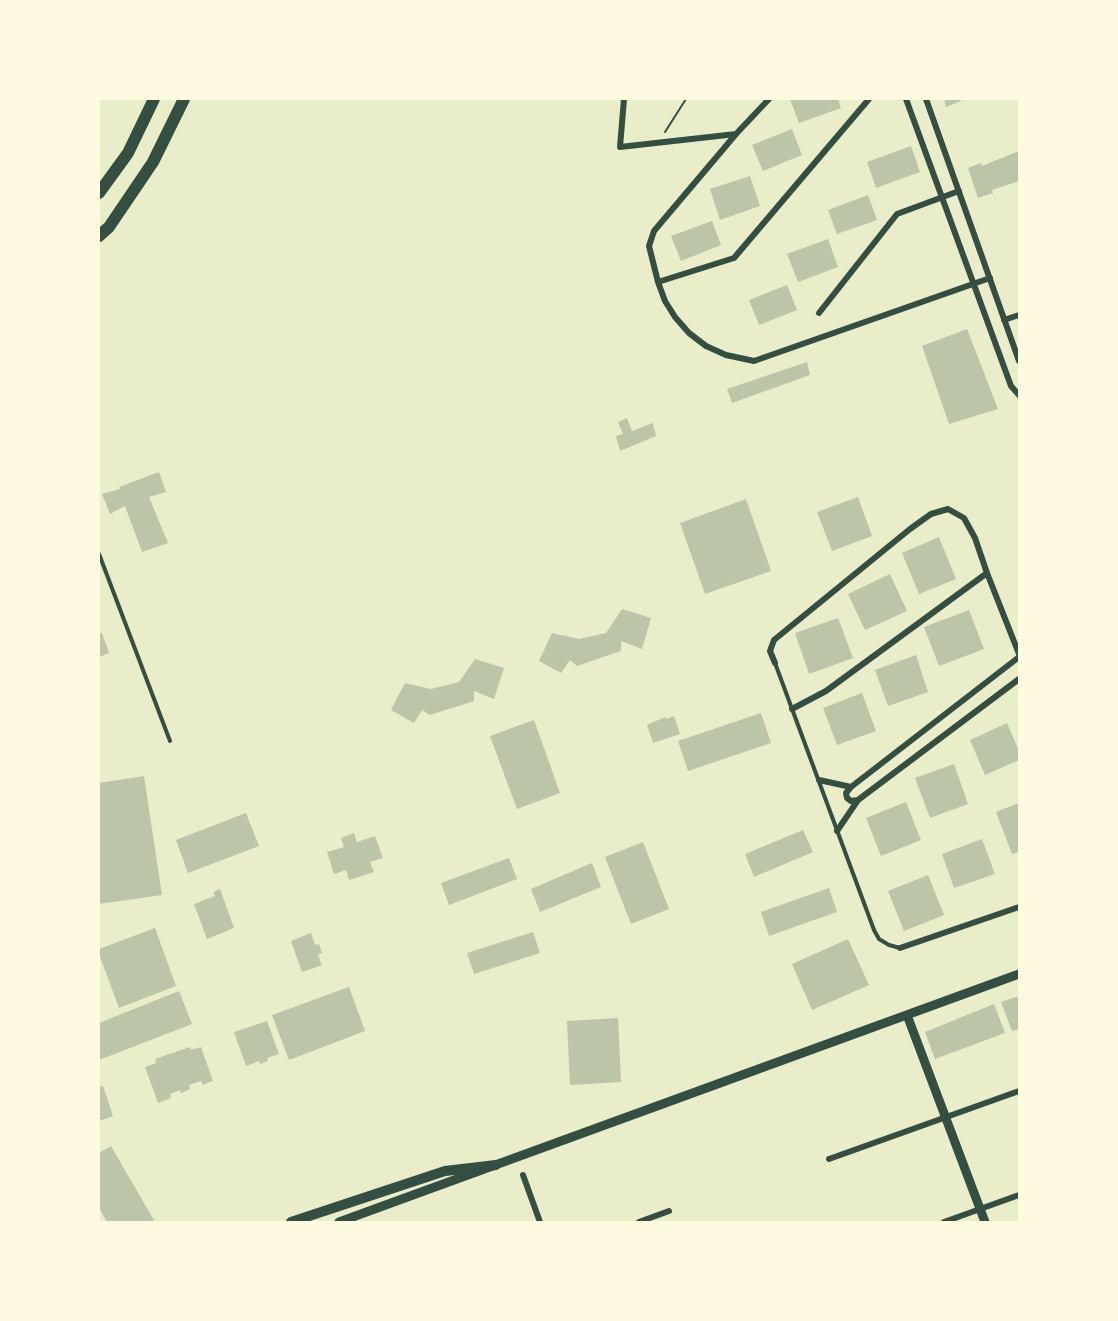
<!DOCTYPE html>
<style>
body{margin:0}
#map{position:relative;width:1118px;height:1321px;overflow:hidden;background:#e9edc9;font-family:"Fira Sans Condensed",sans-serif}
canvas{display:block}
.frame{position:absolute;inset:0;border:100px solid #fefae0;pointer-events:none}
</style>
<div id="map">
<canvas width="1118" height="1321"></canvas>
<div class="frame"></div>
</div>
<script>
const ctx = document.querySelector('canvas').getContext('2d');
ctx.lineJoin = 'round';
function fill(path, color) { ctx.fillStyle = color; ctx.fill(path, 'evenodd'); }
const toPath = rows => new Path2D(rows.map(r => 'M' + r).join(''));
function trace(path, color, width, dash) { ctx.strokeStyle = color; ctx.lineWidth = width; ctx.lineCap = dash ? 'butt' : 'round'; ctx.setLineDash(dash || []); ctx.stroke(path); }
fill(toPath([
 [790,99,838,99,841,108,799,123],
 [944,99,960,99,961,101,946,107],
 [792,129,802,155,763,171,752,145],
 [911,146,920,172,876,188,867,162],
 [1019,151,1019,181,992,190,993,193,978,198,968,168,981,163,982,166],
 [750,176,760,206,720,220,710,189],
 [868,195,877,220,837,234,828,210],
 [712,221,721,245,681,261,671,236],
 [828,239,838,267,798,282,787,254],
 [787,285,797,310,759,325,749,300],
 [967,329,998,409,949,424,922,346],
 [807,362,810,375,732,403,727,389],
 [627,418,632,431,653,423,656,436,620,451,616,436,623,434,618,422],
 [159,472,166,492,149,497,168,543,142,552,125,506,110,514,102,494,120,489,119,487],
 [858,497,872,536,832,551,817,512],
 [746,499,771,571,705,594,680,523],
 [939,537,956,579,919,594,902,553],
 [890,574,907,611,865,630,848,594],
 [622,609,651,618,642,649,621,641,621,651,577,666,570,660,561,673,539,661,552,633,579,639,606,633],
 [969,610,984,649,939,666,924,627],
 [838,618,853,658,809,674,795,633],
 [102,633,109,653,99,657,99,634],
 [916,655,928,692,888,706,875,670],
 [475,659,504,668,494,699,474,691,474,701,430,715,422,710,414,723,391,710,405,683,431,689,459,682],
 [862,693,876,731,837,745,823,708],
 [761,713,771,743,688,771,678,741],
 [674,716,680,734,653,743,647,725,665,717,666,719],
 [534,720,560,793,517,809,490,736],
 [1007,723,1019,751,1019,760,985,775,970,740],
 [954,764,968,804,930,818,915,778],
 [144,776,162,895,99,904,99,783],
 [906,802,921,840,881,856,866,818],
 [1019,803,1019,852,1012,854,996,812],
 [246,813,259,846,188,873,176,840],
 [803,830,813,852,754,877,745,854],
 [354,833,357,842,375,836,383,858,370,862,374,872,349,880,346,870,334,874,327,852,344,847,341,838],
 [982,839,995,874,954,888,942,854],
 [643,842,669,909,631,924,605,857],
 [509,858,517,879,449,905,441,883],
 [592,863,601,887,540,912,531,889],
 [928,875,944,915,904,931,888,891],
 [829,888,837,912,769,936,761,912],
 [220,889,234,928,207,939,194,904,215,896,213,892],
 [155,928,176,986,119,1008,99,954,99,949],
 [533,932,540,953,474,974,467,953],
 [311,933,315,945,319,944,322,953,318,955,322,965,302,972,291,941],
 [848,939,869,985,812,1010,792,964],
 [349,987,365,1031,289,1060,272,1015],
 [179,991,192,1024,99,1060,99,1023],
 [1019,996,1019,1029,1012,1031,1001,1002],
 [994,1004,1005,1033,935,1059,925,1032],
 [618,1018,621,1082,570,1085,567,1021],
 [267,1021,279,1054,267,1058,268,1061,260,1064,259,1061,246,1066,234,1032],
 [190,1047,191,1050,201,1047,213,1081,203,1085,201,1081,189,1085,190,1089,181,1093,180,1090,170,1094,171,1098,158,1103,145,1067,156,1063,155,1059],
 [103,1086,113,1116,99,1121,99,1087],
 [111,1146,155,1222,107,1222,99,1208,99,1153]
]), '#bcc5a7');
trace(toPath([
 [665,132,686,99]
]), '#344e41', 2);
trace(toPath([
 [99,554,170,741],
 [775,663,874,930,879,939,889,945,900,948]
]), '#344e41', 4);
trace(toPath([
 [624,99,620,147,736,134],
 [769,99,736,134,654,231,649,246,658,282,665,301,675,317,689,333,706,346,726,355,754,361,990,278],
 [906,99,1011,386,1019,395],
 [926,99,1019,361],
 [658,282,734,258,869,99],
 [819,313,897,214,959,191],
 [1004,320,1019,315],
 [775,663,770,651,774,640,910,529,931,514,948,509,964,518,975,538,987,573,1019,654],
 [792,709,826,691,987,573],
 [819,780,851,787],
 [858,800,851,801,847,798,846,793,851,787,1019,657],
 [837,831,858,800,1019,679],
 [900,948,1019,907],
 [829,1159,1019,1091],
 [523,1175,540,1222],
 [639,1222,669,1211],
 [944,1222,1019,1195]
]), '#344e41', 6);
trace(toPath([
 [907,1015,985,1222],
 [339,1222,1019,974]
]), '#344e41', 9);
trace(toPath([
 [291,1222,445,1171,496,1165]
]), '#344e41', 10);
trace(toPath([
 [99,193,128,153,154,99],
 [99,236,109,227,153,162,184,99]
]), '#344e41', 12);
</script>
